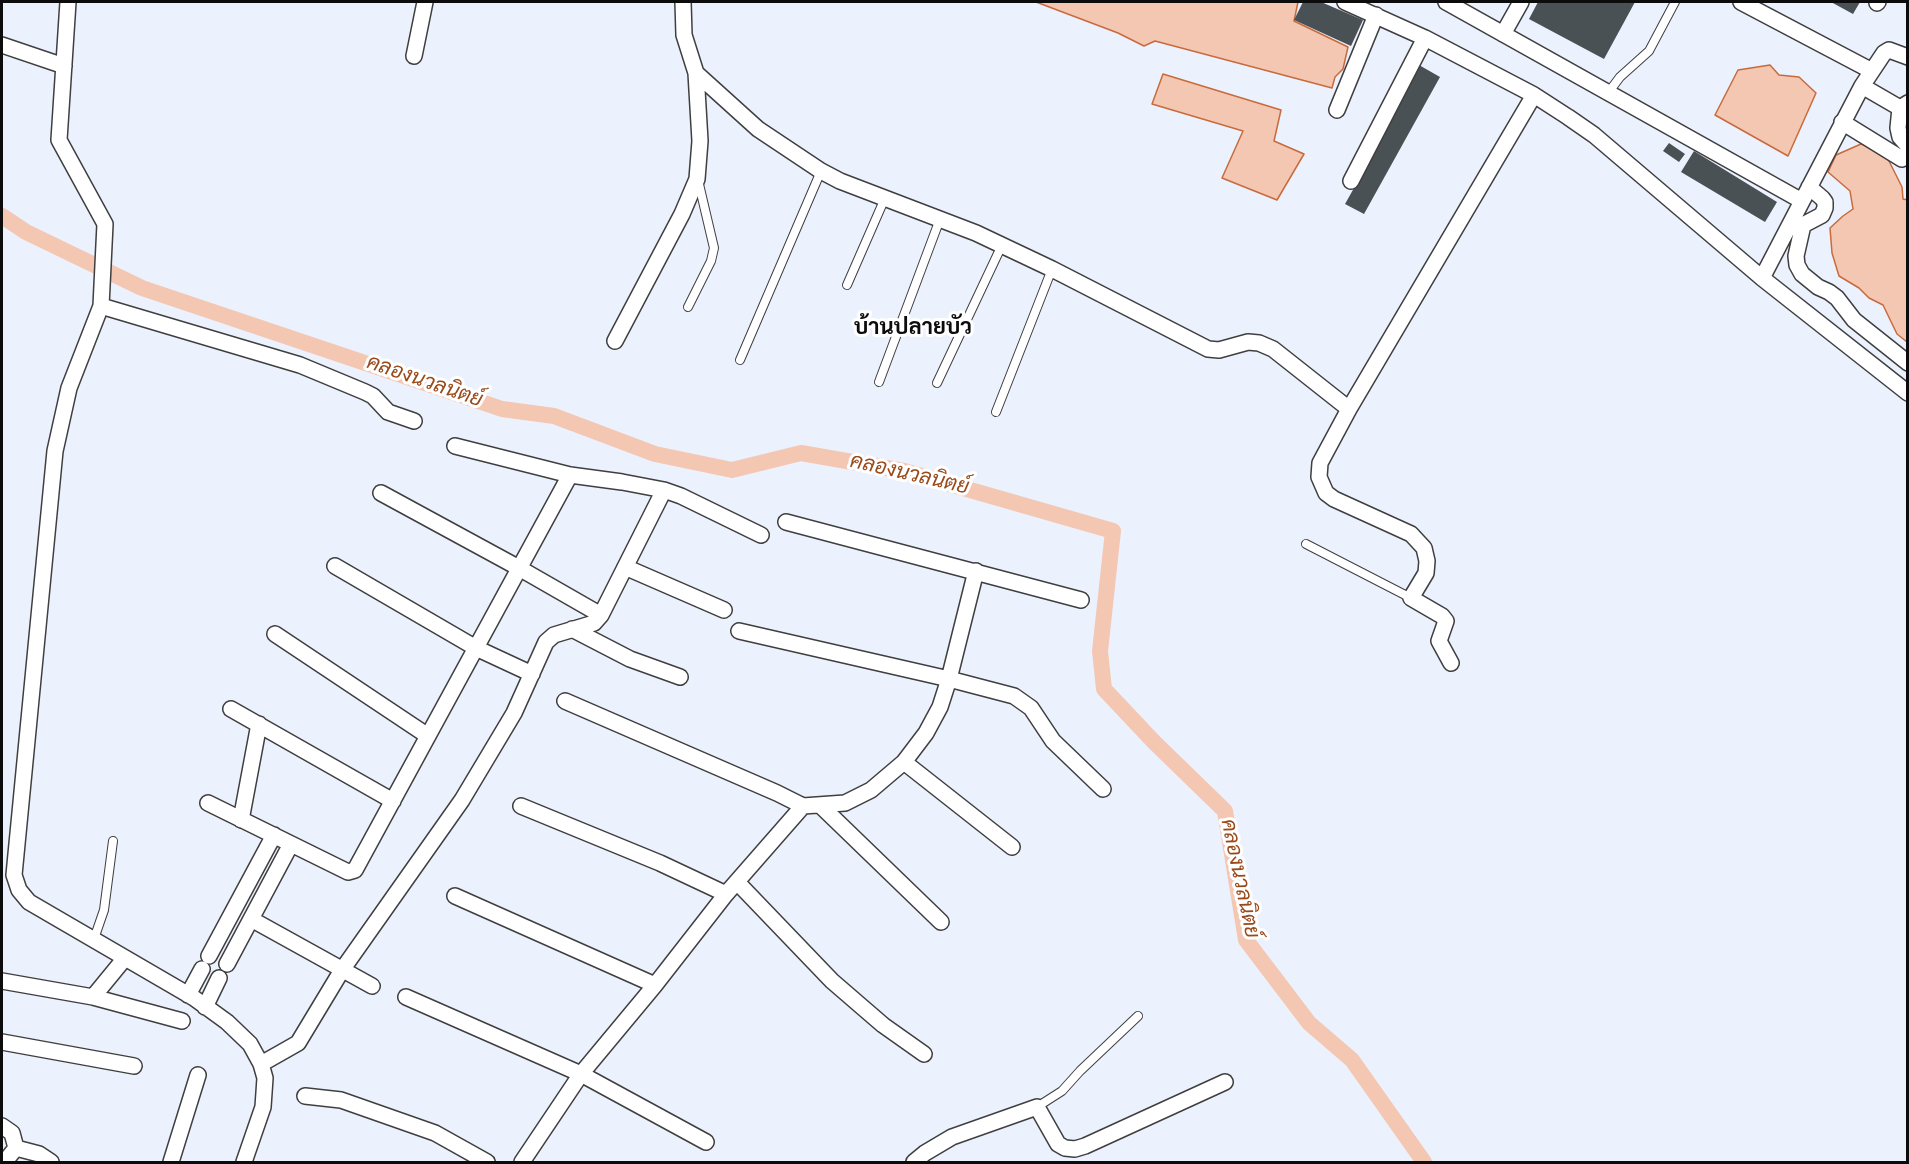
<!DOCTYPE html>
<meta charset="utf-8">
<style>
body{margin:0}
#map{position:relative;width:1909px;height:1164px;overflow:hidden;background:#ecf1fe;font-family:Spectral,serif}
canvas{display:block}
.frame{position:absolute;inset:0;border:3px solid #0c0c0c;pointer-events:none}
</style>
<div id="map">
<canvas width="1909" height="1164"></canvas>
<div class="frame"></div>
</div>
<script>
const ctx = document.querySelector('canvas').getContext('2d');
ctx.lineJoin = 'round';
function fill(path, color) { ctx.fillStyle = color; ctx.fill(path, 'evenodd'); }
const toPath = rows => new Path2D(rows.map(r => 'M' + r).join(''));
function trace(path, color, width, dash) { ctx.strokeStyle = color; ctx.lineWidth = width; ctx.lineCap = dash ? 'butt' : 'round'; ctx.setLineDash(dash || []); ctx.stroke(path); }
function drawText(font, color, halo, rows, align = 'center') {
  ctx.font = font + ' Spectral,Sarabun,serif'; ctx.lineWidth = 6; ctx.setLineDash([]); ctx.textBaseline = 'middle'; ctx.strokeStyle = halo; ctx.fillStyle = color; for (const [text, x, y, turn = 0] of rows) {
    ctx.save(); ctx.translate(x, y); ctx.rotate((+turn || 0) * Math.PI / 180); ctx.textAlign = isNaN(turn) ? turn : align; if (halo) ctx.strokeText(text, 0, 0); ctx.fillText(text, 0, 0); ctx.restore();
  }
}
const water = toPath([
 [1036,2,1298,2,1294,21,1348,47,1343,69,1335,77,1332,88,1155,41,1144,46,1118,33,1036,2],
 [1770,65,1779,75,1799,77,1816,93,1788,156,1715,115,1738,70,1770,65],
 [1163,74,1281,110,1274,141,1304,154,1277,200,1222,178,1243,131,1152,104,1163,74],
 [1861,144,1885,153,1902,187,1903,199,1908,200,1907,342,1897,334,1883,305,1869,298,1859,288,1839,276,1832,253,1830,228,1843,216,1853,209,1850,191,1828,172,1836,155,1861,144]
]);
fill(water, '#f4c7b3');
trace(water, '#c86b3c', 1.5);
trace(toPath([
 [2,216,26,232,142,288,502,409,554,416,655,454,732,470,801,453,904,471,1113,531,1100,651,1104,689,1154,742,1225,811,1246,940,1309,1023,1352,1060,1424,1162]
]), '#f4c7b3', 16);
fill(toPath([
 [1303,2,1321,2,1363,20,1351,46,1294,20],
 [1538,2,1635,2,1604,59,1529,19],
 [1831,2,1860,2,1853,14],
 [1419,65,1440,77,1364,214,1345,204,1385,133],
 [1669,143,1685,154,1679,162,1663,151],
 [1694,151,1777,202,1765,222,1681,172]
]), '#495154');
const lane = toPath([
 [1608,93,1620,77,1649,51,1675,2],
 [847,285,885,198],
 [688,307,711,261,714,248,698,180],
 [740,360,821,171],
 [879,382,940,219],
 [937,383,1002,245],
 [996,412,1052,269],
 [1306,544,1411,598],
 [94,939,104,910,113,841],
 [1037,1107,1062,1091,1080,1071,1138,1016]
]);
const street = toPath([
 [68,2,59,140,105,224,101,306,69,388,55,451,14,875,19,890,29,902,194,998,227,1022,250,1044,261,1064,265,1078,263,1107,244,1162],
 [683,2,684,35,696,73,758,129,821,171,840,181,976,233,1052,269,1208,349,1219,350,1248,342,1259,343,1273,349,1349,409],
 [1345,2,1425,38,1534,95,1568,117,1594,135,1762,278,1908,393],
 [1446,2,1802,201],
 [1741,2,1872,71],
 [1877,3,1878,2],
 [1503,34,1521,2],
 [2,45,64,66],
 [414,56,425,2],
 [1862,86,1900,108],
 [1908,103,1900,108,1898,128,1900,137,1908,146],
 [1337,110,1376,15],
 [1842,122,1902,159],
 [1351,181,1425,38],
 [1809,187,1822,198,1825,202,1825,208,1822,215,1803,225,1796,256,1797,265,1802,274,1818,287,1829,292,1837,298,1854,320,1908,363],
 [1762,278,1862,86,1884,53,1889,50,1908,57],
 [101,306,300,365,365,392,373,396,388,412,414,421],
 [615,341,682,214,697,179,700,141,696,73],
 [455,446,570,475,622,482,664,490,681,496,761,535],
 [381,493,519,568,601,615],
 [786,522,1081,600],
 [335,566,476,648,532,674],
 [625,567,724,610],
 [572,629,630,659,680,677],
 [739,631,949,679,1014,696,1031,708,1053,741,1103,789],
 [275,634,428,736],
 [1451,663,1439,641,1446,621,1442,616,1411,598,1426,573,1427,561,1424,548,1411,534,1334,499,1326,493,1319,477,1320,463,1349,409,1534,95],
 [565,701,777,793,803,806],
 [231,709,393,801],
 [904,762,1012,847],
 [208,803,348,872,355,870,570,475],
 [820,805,941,922],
 [521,806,660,863,726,894],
 [241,820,259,724],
 [737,882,832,981,883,1025,924,1054],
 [455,896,655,985],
 [251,919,372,986],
 [209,956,274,835],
 [227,964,291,844],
 [2,981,93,997,125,958],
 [188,995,202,969],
 [93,997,182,1021],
 [406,997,581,1074,706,1142],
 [205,1007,219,978],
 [2,1042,134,1066],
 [261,1064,298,1043,342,970,462,800,514,713,546,642,554,635,594,623,601,615,664,490],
 [305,1096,341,1100,435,1133,487,1162],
 [2,1126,12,1133,16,1148,7,1159,2,1161],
 [16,1148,39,1154,51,1162],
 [171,1162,198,1075],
 [522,1162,581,1074,655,985,726,894,803,806,845,803,871,790,904,762,926,733,940,707,949,679,976,571],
 [914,1162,925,1153,952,1137,1037,1107,1058,1144,1065,1148,1075,1149,1085,1146,1225,1082]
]);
trace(lane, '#3f3f3f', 10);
trace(street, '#3f3f3f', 18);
trace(lane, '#fff', 8);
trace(street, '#fff', 15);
drawText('italic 21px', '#99491a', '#fff', [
 ["คลองนวลนิตย์",424,383,19],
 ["คลองนวลนิตย์",909,476,13],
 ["คลองนวลนิตย์",1238,879,78]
]);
drawText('bold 22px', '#0c0c0c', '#fff', [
 ["บ้านปลายบัว",913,330]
]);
</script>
